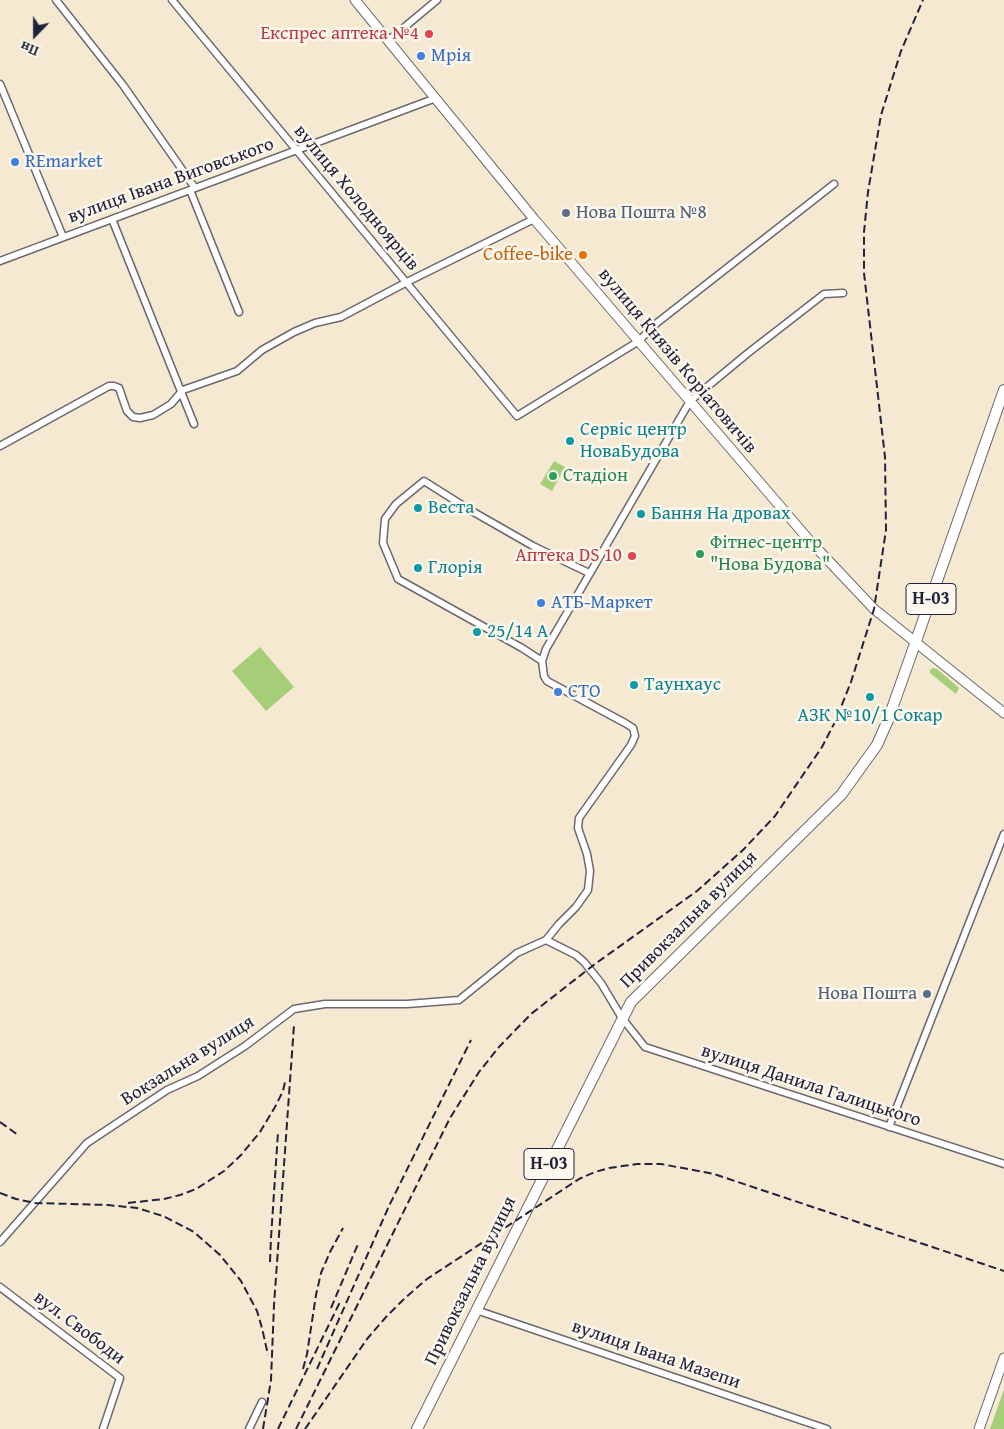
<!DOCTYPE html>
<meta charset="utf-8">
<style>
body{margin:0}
#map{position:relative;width:1004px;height:1429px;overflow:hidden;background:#f6e9d2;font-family:"Gentium Book Plus",serif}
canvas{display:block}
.north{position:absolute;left:10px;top:10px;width:50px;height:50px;-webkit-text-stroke:4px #fbf7ec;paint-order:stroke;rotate:202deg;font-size:14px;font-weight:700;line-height:20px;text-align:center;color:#22223b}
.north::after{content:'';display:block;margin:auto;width:18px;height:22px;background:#22223b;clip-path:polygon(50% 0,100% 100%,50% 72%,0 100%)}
</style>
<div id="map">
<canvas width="1004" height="1429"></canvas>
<div class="north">Пн</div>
</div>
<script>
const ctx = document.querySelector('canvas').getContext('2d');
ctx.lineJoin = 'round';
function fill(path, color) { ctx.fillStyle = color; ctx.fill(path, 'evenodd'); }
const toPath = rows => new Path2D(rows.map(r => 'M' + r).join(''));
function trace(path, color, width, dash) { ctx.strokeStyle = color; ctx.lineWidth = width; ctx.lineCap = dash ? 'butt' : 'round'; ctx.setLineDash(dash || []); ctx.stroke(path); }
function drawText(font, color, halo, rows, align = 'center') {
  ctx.font = font + ' "Gentium Book Plus",serif'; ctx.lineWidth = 5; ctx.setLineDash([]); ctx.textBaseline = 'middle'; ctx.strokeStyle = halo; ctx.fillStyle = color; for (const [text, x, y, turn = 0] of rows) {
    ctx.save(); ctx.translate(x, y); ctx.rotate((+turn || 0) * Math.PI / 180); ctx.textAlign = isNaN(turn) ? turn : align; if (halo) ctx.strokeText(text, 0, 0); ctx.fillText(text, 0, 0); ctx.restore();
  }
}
fill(toPath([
 [554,461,565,467,552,491,540,484],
 [260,647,294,687,266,711,232,671],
 [933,668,937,669,959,688,956,694,930,673,930,670],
 [1004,1389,1004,1429,990,1429]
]), '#a6ce79');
const minor = toPath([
 [56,0,123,85,195,188],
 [172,0,517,416,639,341,653,326,834,184],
 [389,40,437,0],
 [0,84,63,237],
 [190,190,239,312],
 [112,219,194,424],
 [0,261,436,98],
 [0,446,109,386,114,386,119,388,127,411,133,417,140,418,153,415,171,404,183,390,237,371,262,350,294,332,315,323,341,317,407,282,534,219],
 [542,661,522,648,398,579,383,543,385,519,396,504,424,481,470,510,533,546,589,573],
 [546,940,559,924,576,907,588,890,590,871,587,854,578,828,579,818,631,745,635,736,633,728,625,723,547,681,544,676,542,661,546,649,690,401,748,353,824,294,843,293],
 [889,1127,1004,834],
 [0,1242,87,1143,167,1090,198,1076,245,1046,294,1009,325,1004,407,1004,459,1000,517,953,546,940,576,955,584,962,601,983,622,1018,645,1047,1004,1164],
 [0,1287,120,1378,103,1429],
 [476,1310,827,1429],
 [249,1429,262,1402]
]);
const secondary = toPath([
 [355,0,534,219,809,540,874,609,1004,713],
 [979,1429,1004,1358]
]);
const primary = toPath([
 [417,1429,631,1002,841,795,877,745,888,720,910,658,1004,390]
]);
trace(minor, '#6c6870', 9);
trace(secondary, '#6c6870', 11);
trace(primary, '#6c6870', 12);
trace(minor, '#fff', 6);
trace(secondary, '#fff', 9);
trace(primary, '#fff', 10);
trace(toPath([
 [0,1122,18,1135],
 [0,1193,16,1199,35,1203,108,1205,137,1208,163,1216,194,1232,220,1255,241,1281,257,1311,262,1328,268,1355],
 [128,1203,164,1199,180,1195,196,1189,224,1171,241,1155,260,1132,275,1107,283,1091,285,1082],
 [270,1262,271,1238,278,1132],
 [331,1308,358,1244],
 [303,1369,307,1354,316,1295,321,1273,330,1252,343,1228],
 [317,1369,389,1206,471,1040],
 [263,1429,271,1380,274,1305,294,1025],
 [278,1429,340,1302],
 [296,1429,450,1118,479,1072,499,1047,531,1014,595,964,697,891,743,850,775,816,792,791,822,747,835,722,851,682,874,609,886,530,885,457,864,273,864,232,868,192,881,115,901,51,923,0],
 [305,1429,367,1339,386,1317,405,1298,427,1279,579,1179,595,1172,609,1168,637,1164,661,1164,714,1174,1004,1271]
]), '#22223b', 2, [8, 4]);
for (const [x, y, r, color] of [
 [429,34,5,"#e0444e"],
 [421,56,5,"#3f7fe0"],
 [15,162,5,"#3f7fe0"],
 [566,213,5,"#5c6f8a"],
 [583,255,5,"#e8710a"],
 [570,441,5,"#0f9aa8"],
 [553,476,5,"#2e9e5b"],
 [418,508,5,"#0f9aa8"],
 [641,514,5,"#0f9aa8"],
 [700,554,5,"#2e9e5b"],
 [632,556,5,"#e0444e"],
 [418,568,5,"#0f9aa8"],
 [541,603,5,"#3f7fe0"],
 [477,632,5,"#0f9aa8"],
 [634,685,5,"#0f9aa8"],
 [558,692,5,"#3f7fe0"],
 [870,697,5,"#0f9aa8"],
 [927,994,5,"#5c6f8a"]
]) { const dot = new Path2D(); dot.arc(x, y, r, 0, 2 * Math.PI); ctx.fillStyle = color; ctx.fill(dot); trace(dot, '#fbf7ec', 2); }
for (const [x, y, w] of [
 [931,599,50],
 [549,1164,50]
]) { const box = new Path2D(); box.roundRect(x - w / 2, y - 15.5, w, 31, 4); ctx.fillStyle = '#fbf7ec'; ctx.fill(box); trace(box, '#22223b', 1); }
drawText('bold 18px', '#22223b', null, [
 ["Н-03",931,599],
 ["Н-03",549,1164]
]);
drawText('19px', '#be3a42', '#fbf7ec', [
 ["Експрес аптека №4",419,34],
 ["Аптека DS 10",622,556]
], 'right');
drawText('19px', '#366cbe', '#fbf7ec', [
 ["Мрія",431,56],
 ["REmarket",25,162],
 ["АТБ-Маркет",551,603],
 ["СТО",568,692]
], 'left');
drawText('19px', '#22223b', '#fbf7ec', [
 ["вулиця Івана Виговського",171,181,-20],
 ["вулиця Холодноярців",356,198,50],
 ["вулиця Князів Коріатовичів",677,361,50],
 ["Привокзальна вулиця",689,920,-45],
 ["Вокзальна вулиця",188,1061,-32],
 ["вулиця Данила Галицького",811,1086,18],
 ["Привокзальна вулиця",471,1281,-64],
 ["вул. Свободи",79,1328,37],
 ["вулиця Івана Мазепи",656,1355,19]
]);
drawText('19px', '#4e5e75', '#fbf7ec', [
 ["Нова Пошта №8",576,213],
 ["Нова Пошта",917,994,"right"]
], 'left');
drawText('19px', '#c56008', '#fbf7ec', [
 ["Coffee-bike",573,255]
], 'right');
drawText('19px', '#0d838f', '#fbf7ec', [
 ["Сервіс центр",580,430],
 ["НоваБудова",580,452],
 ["Веста",428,508],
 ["Бання На дровах",651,514],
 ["Глорія",428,568],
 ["25/14 А",487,632],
 ["Таунхаус",644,685],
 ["АЗК №10/1 Сокар",870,716,"center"]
], 'left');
drawText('19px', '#27864d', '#fbf7ec', [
 ["Стадіон",563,476],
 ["Фітнес-центр",710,543],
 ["\"Нова Будова\"",710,565]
], 'left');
</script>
